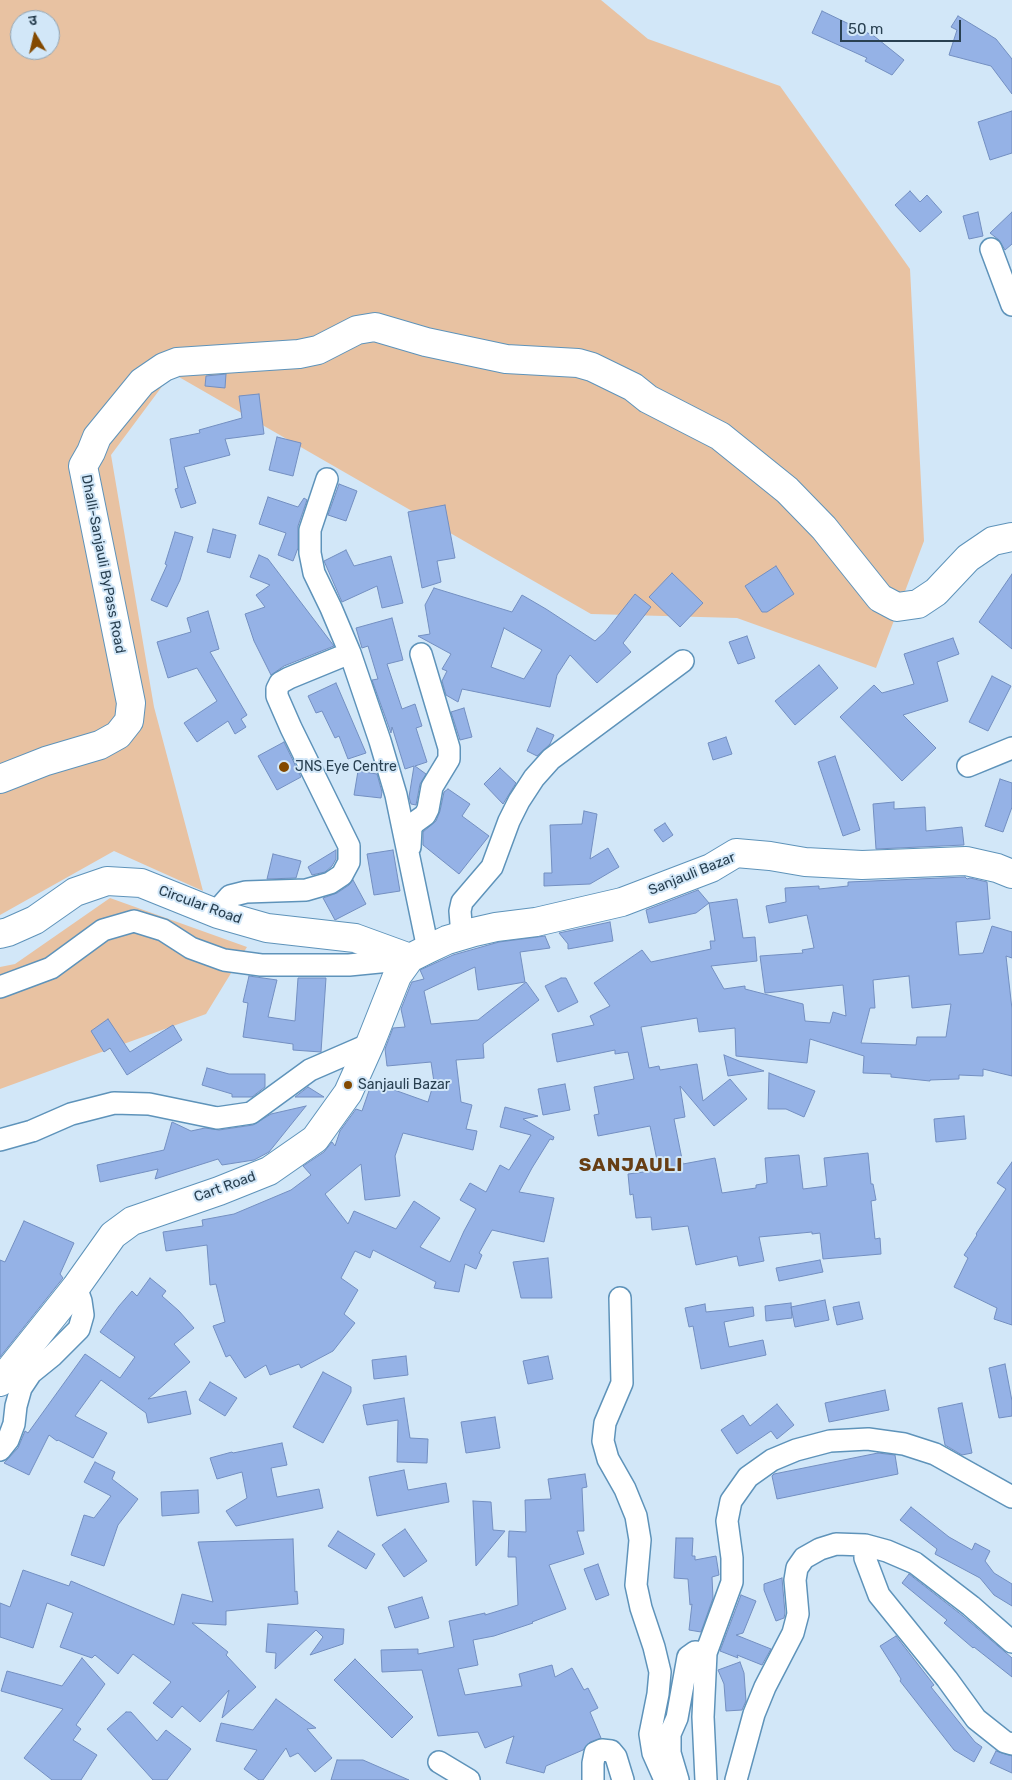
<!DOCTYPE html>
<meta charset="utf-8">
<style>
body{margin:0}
#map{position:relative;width:1012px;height:1780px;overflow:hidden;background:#d2e7f8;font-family:Rubik,"Noto Sans Devanagari",sans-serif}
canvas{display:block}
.north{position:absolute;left:10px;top:10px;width:50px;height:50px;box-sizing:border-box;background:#d2e7f8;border:1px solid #8ea4b5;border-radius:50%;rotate:351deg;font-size:14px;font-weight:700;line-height:20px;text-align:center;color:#294051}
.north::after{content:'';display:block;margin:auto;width:18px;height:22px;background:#834900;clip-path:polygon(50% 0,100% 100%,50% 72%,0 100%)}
.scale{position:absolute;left:840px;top:20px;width:121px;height:22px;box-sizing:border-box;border:2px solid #294051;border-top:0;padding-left:6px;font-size:15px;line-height:18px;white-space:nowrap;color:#294051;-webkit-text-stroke:4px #d2e7f8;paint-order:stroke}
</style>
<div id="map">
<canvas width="1012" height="1780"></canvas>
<div class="north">उ</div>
<div class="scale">50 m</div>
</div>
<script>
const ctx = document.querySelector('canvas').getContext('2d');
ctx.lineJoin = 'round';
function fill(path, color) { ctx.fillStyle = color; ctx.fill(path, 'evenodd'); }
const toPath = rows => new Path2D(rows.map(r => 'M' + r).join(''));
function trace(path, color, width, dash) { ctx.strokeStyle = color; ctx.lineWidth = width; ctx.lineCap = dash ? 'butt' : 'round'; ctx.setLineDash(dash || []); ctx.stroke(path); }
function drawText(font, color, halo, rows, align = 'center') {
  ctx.font = font + ' Rubik,sans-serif'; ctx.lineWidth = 4; ctx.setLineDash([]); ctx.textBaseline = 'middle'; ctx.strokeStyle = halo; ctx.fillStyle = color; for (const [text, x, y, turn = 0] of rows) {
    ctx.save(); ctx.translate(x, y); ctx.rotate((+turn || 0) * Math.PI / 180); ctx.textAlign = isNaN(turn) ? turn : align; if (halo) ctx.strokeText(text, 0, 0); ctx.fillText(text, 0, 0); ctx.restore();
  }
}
fill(toPath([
 [0,0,601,0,648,39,780,86,910,269,924,541,876,668,737,618,591,614,172,373,111,455,154,707,203,891,114,851,0,915],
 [20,20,50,20,50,50,20,50],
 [110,898,247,947,206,1014,0,1089,0,967,15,964]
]), '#e8c2a2');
const building = toPath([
 [822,11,874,36,904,60,892,75,865,61,867,58,812,33,822,11],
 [958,16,996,39,1012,59,1012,94,991,66,949,55,957,30,951,27,958,16],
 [1012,111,1012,153,990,160,978,122,1012,111],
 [910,191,920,202,927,195,942,212,920,232,895,205,910,191],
 [978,212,983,236,969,239,963,216,978,212],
 [1012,212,1012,244,1005,250,999,240,990,233,1012,212],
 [226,374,225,388,205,386,206,376,226,374],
 [259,394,264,434,225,439,230,455,184,467,196,503,181,508,175,489,178,488,170,439,200,433,199,430,242,418,239,396,259,394],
 [277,437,301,443,293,476,269,470,277,437],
 [339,484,357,491,346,521,328,515,339,484],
 [268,497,298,507,304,498,307,500,298,526,298,548,293,561,278,555,286,533,259,524,268,497],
 [445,505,455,558,437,561,441,582,422,588,408,512,445,505],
 [213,529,236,535,230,558,207,552,213,529],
 [175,532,193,537,180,580,167,607,151,600,167,565,165,564,175,532],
 [346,550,354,566,391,556,403,603,382,608,377,586,342,602,324,561,346,550],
 [259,555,268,559,334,646,284,666,271,675,254,641,245,614,265,607,256,595,270,585,250,577,259,555],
 [776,566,794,594,767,612,762,612,745,586,776,566],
 [672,573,703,603,680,627,649,597,672,573],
 [1012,574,1012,649,979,622,1012,574],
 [434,588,512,612,522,595,546,609,595,641,605,632,635,594,651,607,623,643,631,652,597,683,570,655,557,675,550,707,462,689,458,702,446,695,442,681,447,671,442,669,451,654,418,636,430,634,425,605,434,588],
 [504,628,542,650,524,679,491,667,504,628],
 [208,611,219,649,210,652,247,715,241,719,246,727,235,734,228,721,197,742,184,723,217,701,197,668,168,678,157,642,191,632,187,618,208,611],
 [392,618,403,660,387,664,402,709,415,704,422,726,416,728,427,762,415,766,426,774,420,784,416,805,411,804,409,797,414,766,405,769,392,727,391,733,372,680,378,679,368,646,362,648,356,628,392,618],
 [747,636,755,658,738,664,729,642,747,636],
 [953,638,959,654,937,662,948,701,903,715,936,748,902,781,840,717,874,685,882,693,914,684,904,654,953,638],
 [819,665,838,688,795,725,775,701,819,665],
 [992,676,1011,686,988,731,969,722,992,676],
 [336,683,366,753,348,759,339,736,335,738,322,711,316,713,308,696,336,683],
 [464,708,472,737,460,740,451,712,464,708],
 [537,728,554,735,550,744,537,756,527,751,537,728],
 [726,737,732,754,713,760,708,743,726,737],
 [284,742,301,777,277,790,258,756,284,742],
 [835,756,860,830,843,836,818,762,835,756],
 [500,768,516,783,503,804,484,784,500,768],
 [358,771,377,774,382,792,381,798,354,795,358,771],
 [1000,779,1012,783,1012,807,1003,832,985,826,1000,779],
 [448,789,470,804,462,816,489,836,459,874,423,845,423,832,436,821,440,811,444,792,448,789],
 [894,802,894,809,925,807,926,831,962,827,964,845,876,849,873,804,894,802],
 [584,811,597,814,590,859,608,848,619,867,590,884,544,886,544,873,552,873,550,825,582,824,584,811],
 [665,823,673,835,663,842,654,830,665,823],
 [336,850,336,859,332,866,325,872,312,875,308,867,336,850],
 [393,850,400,891,374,895,367,854,393,850],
 [273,854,301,861,296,878,267,879,273,854],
 [965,877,967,879,970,878,987,882,990,919,956,922,959,955,983,953,992,926,1012,932,1012,958,1006,956,1012,1009,1012,1076,983,1069,983,1076,959,1075,959,1079,930,1080,930,1081,891,1077,891,1074,863,1073,864,1056,810,1039,807,1063,736,1056,735,1028,699,1032,697,1018,641,1027,649,1068,659,1066,660,1070,697,1064,703,1101,730,1079,747,1099,714,1126,680,1086,685,1117,674,1119,683,1164,715,1158,722,1193,756,1188,756,1185,767,1183,765,1158,799,1155,803,1189,827,1186,824,1158,868,1153,871,1184,873,1184,876,1200,871,1201,875,1239,880,1238,881,1254,823,1259,820,1233,812,1234,812,1232,759,1237,764,1261,739,1266,737,1256,696,1265,688,1226,652,1230,651,1217,636,1218,633,1194,630,1195,628,1174,659,1170,650,1126,598,1136,594,1115,599,1114,594,1087,634,1079,628,1052,615,1054,615,1050,557,1062,552,1034,594,1025,590,1016,610,1006,594,983,642,950,651,962,711,949,710,941,715,941,709,903,737,899,743,938,755,937,757,961,711,966,724,989,745,986,745,989,803,1004,805,1021,830,1023,833,1012,846,1016,843,985,765,993,760,956,803,953,802,950,814,948,807,915,769,923,766,906,786,902,785,888,819,886,819,889,848,886,848,882,965,877],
 [909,976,912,1008,951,1004,946,1037,917,1037,916,1045,861,1043,870,1008,875,1008,873,980,909,976],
 [353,880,366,904,335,920,323,898,337,893,349,885,353,880],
 [698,890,709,903,696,913,649,923,646,910,698,890],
 [610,922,613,941,568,949,568,944,559,933,610,922],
 [545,936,550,948,520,952,525,982,478,990,475,967,424,991,431,1024,478,1020,526,982,539,1000,483,1044,484,1058,456,1060,461,1102,472,1105,466,1129,477,1131,473,1150,403,1133,395,1156,400,1196,365,1200,361,1164,325,1194,348,1224,354,1211,396,1229,414,1201,440,1218,420,1247,450,1262,464,1231,476,1209,460,1200,470,1183,486,1192,500,1165,509,1170,531,1135,500,1127,505,1107,538,1116,523,1119,554,1137,553,1140,550,1139,532,1168,519,1192,554,1198,544,1242,492,1230,479,1253,482,1255,476,1269,465,1264,459,1292,434,1288,436,1282,373,1250,370,1258,355,1251,341,1278,358,1290,344,1314,355,1323,333,1351,301,1368,299,1364,270,1375,266,1365,245,1378,230,1355,226,1357,213,1326,225,1322,216,1284,210,1285,207,1245,166,1251,163,1232,203,1226,202,1220,234,1214,291,1190,311,1175,303,1166,324,1152,332,1142,335,1146,340,1131,356,1109,362,1111,372,1082,428,1102,434,1082,431,1062,387,1066,385,1049,393,1028,405,1027,401,1009,411,984,412,982,424,979,420,970,453,955,499,942,545,936],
 [249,976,277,980,268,1017,295,1021,298,978,326,978,321,1052,293,1050,293,1044,243,1037,248,1003,243,1002,249,976],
 [561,978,566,978,578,1002,558,1012,545,986,561,978],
 [108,1019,130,1052,173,1025,182,1040,127,1075,110,1048,104,1052,91,1031,108,1019],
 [724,1055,764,1071,728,1076,724,1055],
 [207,1068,229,1074,265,1074,265,1087,252,1097,232,1097,232,1094,202,1085,207,1068],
 [769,1073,815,1091,804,1117,786,1109,768,1109,769,1073],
 [565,1084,570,1110,543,1115,538,1089,565,1084],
 [308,1087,324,1097,295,1097,308,1087],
 [306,1106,269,1152,254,1160,222,1165,218,1159,155,1179,158,1169,100,1182,97,1165,164,1150,172,1122,191,1131,205,1128,219,1130,253,1125,271,1114,306,1106],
 [964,1116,966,1139,936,1142,934,1119,964,1116],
 [1012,1162,1012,1325,994,1319,997,1308,954,1287,968,1258,964,1255,977,1235,976,1234,1006,1189,997,1183,1012,1162],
 [24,1221,74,1243,60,1274,63,1278,0,1357,0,1260,5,1262,24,1221],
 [548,1258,552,1298,521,1298,513,1262,548,1258],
 [820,1260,823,1272,779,1281,776,1268,820,1260],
 [150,1278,166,1291,162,1296,179,1311,194,1328,174,1344,190,1362,148,1399,186,1391,191,1414,148,1423,146,1413,101,1380,75,1416,107,1433,93,1458,58,1440,57,1441,49,1435,29,1475,4,1463,18,1448,25,1431,28,1433,85,1354,120,1378,135,1357,100,1332,119,1306,132,1291,137,1296,150,1278],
 [825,1300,829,1320,795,1327,791,1307,825,1300],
 [859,1302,863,1319,837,1325,833,1307,859,1302],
 [791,1303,792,1318,766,1321,765,1306,791,1303],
 [705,1304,706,1312,753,1307,754,1316,724,1322,729,1347,763,1340,766,1355,701,1369,693,1326,689,1327,685,1308,705,1304],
 [406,1356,408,1375,374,1379,372,1360,406,1356],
 [548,1356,553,1379,528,1384,523,1361,548,1356],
 [1005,1364,1012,1401,1012,1416,999,1418,989,1368,1005,1364],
 [323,1372,351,1387,351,1392,323,1443,293,1427,323,1372],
 [210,1382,237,1398,225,1416,199,1400,210,1382],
 [885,1390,889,1410,829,1422,825,1403,885,1390],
 [404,1398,410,1438,428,1439,427,1463,397,1462,398,1420,367,1425,363,1405,404,1398],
 [962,1403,972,1453,962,1455,945,1445,938,1408,962,1403],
 [777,1404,794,1425,777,1439,771,1431,737,1454,721,1430,743,1415,750,1426,777,1404],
 [495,1417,500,1448,466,1453,461,1422,495,1417],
 [282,1443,287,1465,271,1468,277,1497,319,1489,323,1508,236,1526,226,1511,247,1498,242,1472,217,1479,210,1458,232,1452,233,1453,282,1443],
 [878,1453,895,1455,898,1474,777,1499,772,1476,774,1474,878,1453],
 [95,1462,115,1472,112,1479,138,1499,118,1525,104,1566,71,1555,84,1515,94,1518,111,1496,84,1482,95,1462],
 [404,1470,408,1490,446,1483,449,1502,377,1516,369,1477,404,1470],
 [585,1474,587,1487,582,1488,584,1531,577,1531,584,1554,549,1565,566,1609,532,1622,533,1623,494,1636,473,1640,478,1665,458,1669,465,1695,522,1686,519,1674,552,1665,555,1677,572,1668,584,1690,588,1688,598,1708,590,1712,601,1738,590,1742,583,1750,546,1766,544,1773,506,1763,514,1736,485,1748,478,1732,438,1736,422,1670,382,1672,381,1650,418,1649,418,1654,454,1647,449,1621,485,1613,485,1615,518,1605,516,1557,508,1557,509,1531,526,1532,525,1500,551,1499,548,1479,585,1474],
 [198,1490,199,1513,162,1516,161,1492,198,1490],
 [473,1501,491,1502,493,1530,505,1531,476,1566,473,1501],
 [911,1507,949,1537,972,1550,975,1543,990,1551,985,1561,994,1573,1012,1584,1012,1606,994,1595,980,1578,935,1554,937,1549,900,1520,911,1507],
 [405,1529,427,1561,404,1577,382,1545,405,1529],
 [338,1531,375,1554,366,1569,328,1546,338,1531],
 [676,1538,693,1538,692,1556,695,1556,695,1560,716,1556,719,1575,712,1577,713,1598,701,1632,689,1630,692,1604,690,1605,688,1579,674,1578,676,1538],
 [293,1539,295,1592,297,1591,298,1604,226,1611,226,1625,192,1623,228,1652,226,1655,256,1687,222,1718,229,1690,200,1722,182,1706,172,1718,153,1703,171,1682,133,1654,118,1674,95,1655,92,1658,60,1647,73,1613,47,1603,33,1648,0,1637,0,1603,10,1607,23,1570,69,1586,71,1581,174,1625,182,1594,213,1602,198,1542,293,1539],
 [598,1564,609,1595,596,1600,584,1569,598,1564],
 [909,1574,963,1616,1012,1658,1012,1677,974,1647,973,1648,944,1623,947,1620,902,1583,909,1574],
 [782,1578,785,1613,784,1618,776,1621,764,1590,764,1584,782,1578],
 [741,1595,756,1601,743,1633,736,1635,771,1649,762,1665,737,1655,738,1658,720,1651,741,1595],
 [422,1597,429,1618,395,1628,388,1607,422,1597],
 [268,1624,344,1629,343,1644,310,1655,323,1637,316,1630,275,1669,276,1653,266,1652,268,1624],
 [896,1636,934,1685,931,1687,975,1742,982,1747,974,1762,954,1750,900,1681,901,1679,880,1646,896,1636],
 [82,1658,105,1684,76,1725,81,1729,73,1740,97,1755,81,1780,52,1780,24,1758,63,1709,1,1691,7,1671,62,1686,82,1658],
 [355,1659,413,1717,392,1738,334,1680,355,1659],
 [740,1662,744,1673,746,1701,742,1710,726,1711,724,1684,718,1670,740,1662],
 [276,1699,316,1728,307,1729,332,1758,315,1772,298,1753,290,1757,286,1748,263,1780,259,1780,244,1769,257,1750,216,1741,221,1723,253,1730,276,1699],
 [126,1712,131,1712,157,1741,166,1730,191,1749,167,1780,153,1780,107,1729,126,1712],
 [996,1751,1012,1756,1012,1773,990,1763,996,1751],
 [337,1760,363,1760,409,1780,331,1780,337,1760]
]);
fill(building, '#95b2e6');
trace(building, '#738fc1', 1);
const minor = toPath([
 [991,249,1012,305],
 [327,479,310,530,310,553,314,573,331,608,350,653,380,741,396,795,428,949],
 [968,766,1012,748],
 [410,847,411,828,414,823,425,815,428,809,432,787,449,759,449,748,421,654],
 [218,914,223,904,230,896,246,892,306,890,330,883,342,875,349,862,349,846,291,728,277,696,277,689,280,683,289,678,350,653],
 [462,936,460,911,462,902,492,867,509,821,519,801,534,778,551,759,683,661],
 [0,987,51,968,103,930,134,921,163,930,191,948,224,960,261,965,349,965,410,959],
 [0,1140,32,1131,71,1114,114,1103,149,1104,217,1118,251,1113,310,1070,370,1044],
 [620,1298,622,1383,605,1423,603,1441,608,1459,625,1489,636,1516,640,1540,636,1585,641,1608,654,1647,660,1672,658,1694,650,1734,653,1753,665,1780],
 [0,1450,8,1440,14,1424,16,1406,21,1388,31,1373,52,1356,79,1329,83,1315,81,1301,76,1287],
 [865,1545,865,1558,879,1595,947,1679,976,1719,1005,1742,1012,1744],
 [439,1762,469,1780],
 [593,1780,593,1763,595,1753,602,1750,611,1751,616,1757,623,1780],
 [678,1780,670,1753,670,1734,677,1718,688,1657,695,1652,706,1653],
 [706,1780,703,1717,706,1653,732,1582,732,1558,727,1521,731,1501,748,1477,772,1460,796,1450,830,1441,868,1439,904,1444,935,1454,1012,1497],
 [736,1780,754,1714,765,1687,793,1633,798,1614,795,1580,797,1568,804,1558,820,1549,836,1544,865,1545,887,1551,915,1563,971,1606,1012,1642]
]);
const major = toPath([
 [0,779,46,761,100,745,118,735,129,721,131,703,83,466,91,452,97,437,142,382,164,367,177,362,299,354,318,350,357,330,375,327,426,342,506,359,578,363,592,367,633,387,648,399,720,436,787,490,824,528,880,598,897,607,918,604,936,592,968,558,993,541,1012,537],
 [0,934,8,932,35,920,75,892,107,881,141,883,218,914,267,928,355,938,410,958],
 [0,1382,76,1287,113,1235,132,1221,219,1191,269,1171,315,1139,348,1093,370,1044,397,976,410,958,428,949,447,940,474,932,496,927,536,922,622,902,711,868,736,853,770,856,805,862,862,865,966,861,997,868,1012,874]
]);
trace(minor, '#5e93ba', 24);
trace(major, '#5e93ba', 30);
trace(minor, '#fff', 21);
trace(major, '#fff', 28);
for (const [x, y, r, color] of [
 [284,767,6,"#834900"],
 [348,1085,5,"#834900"]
]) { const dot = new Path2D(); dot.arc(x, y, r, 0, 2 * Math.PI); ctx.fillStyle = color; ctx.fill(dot); trace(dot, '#d2e7f8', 2); }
drawText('14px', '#294051', '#d2e7f8', [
 ["Dhalli-Sanjauli ByPass Road",103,564,79],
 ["Sanjauli Bazar",692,874,-22],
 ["Circular Road",200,905,20],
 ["Cart Road",225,1187,-20]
]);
drawText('14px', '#294051', '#d2e7f8', [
 ["JNS Eye Centre",295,767],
 ["Sanjauli Bazar",358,1085]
], 'left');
ctx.letterSpacing = '1px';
drawText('bold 19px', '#673e14', '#d2e7f8', [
 ["SANJAULI",631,1166]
]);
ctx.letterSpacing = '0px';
</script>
